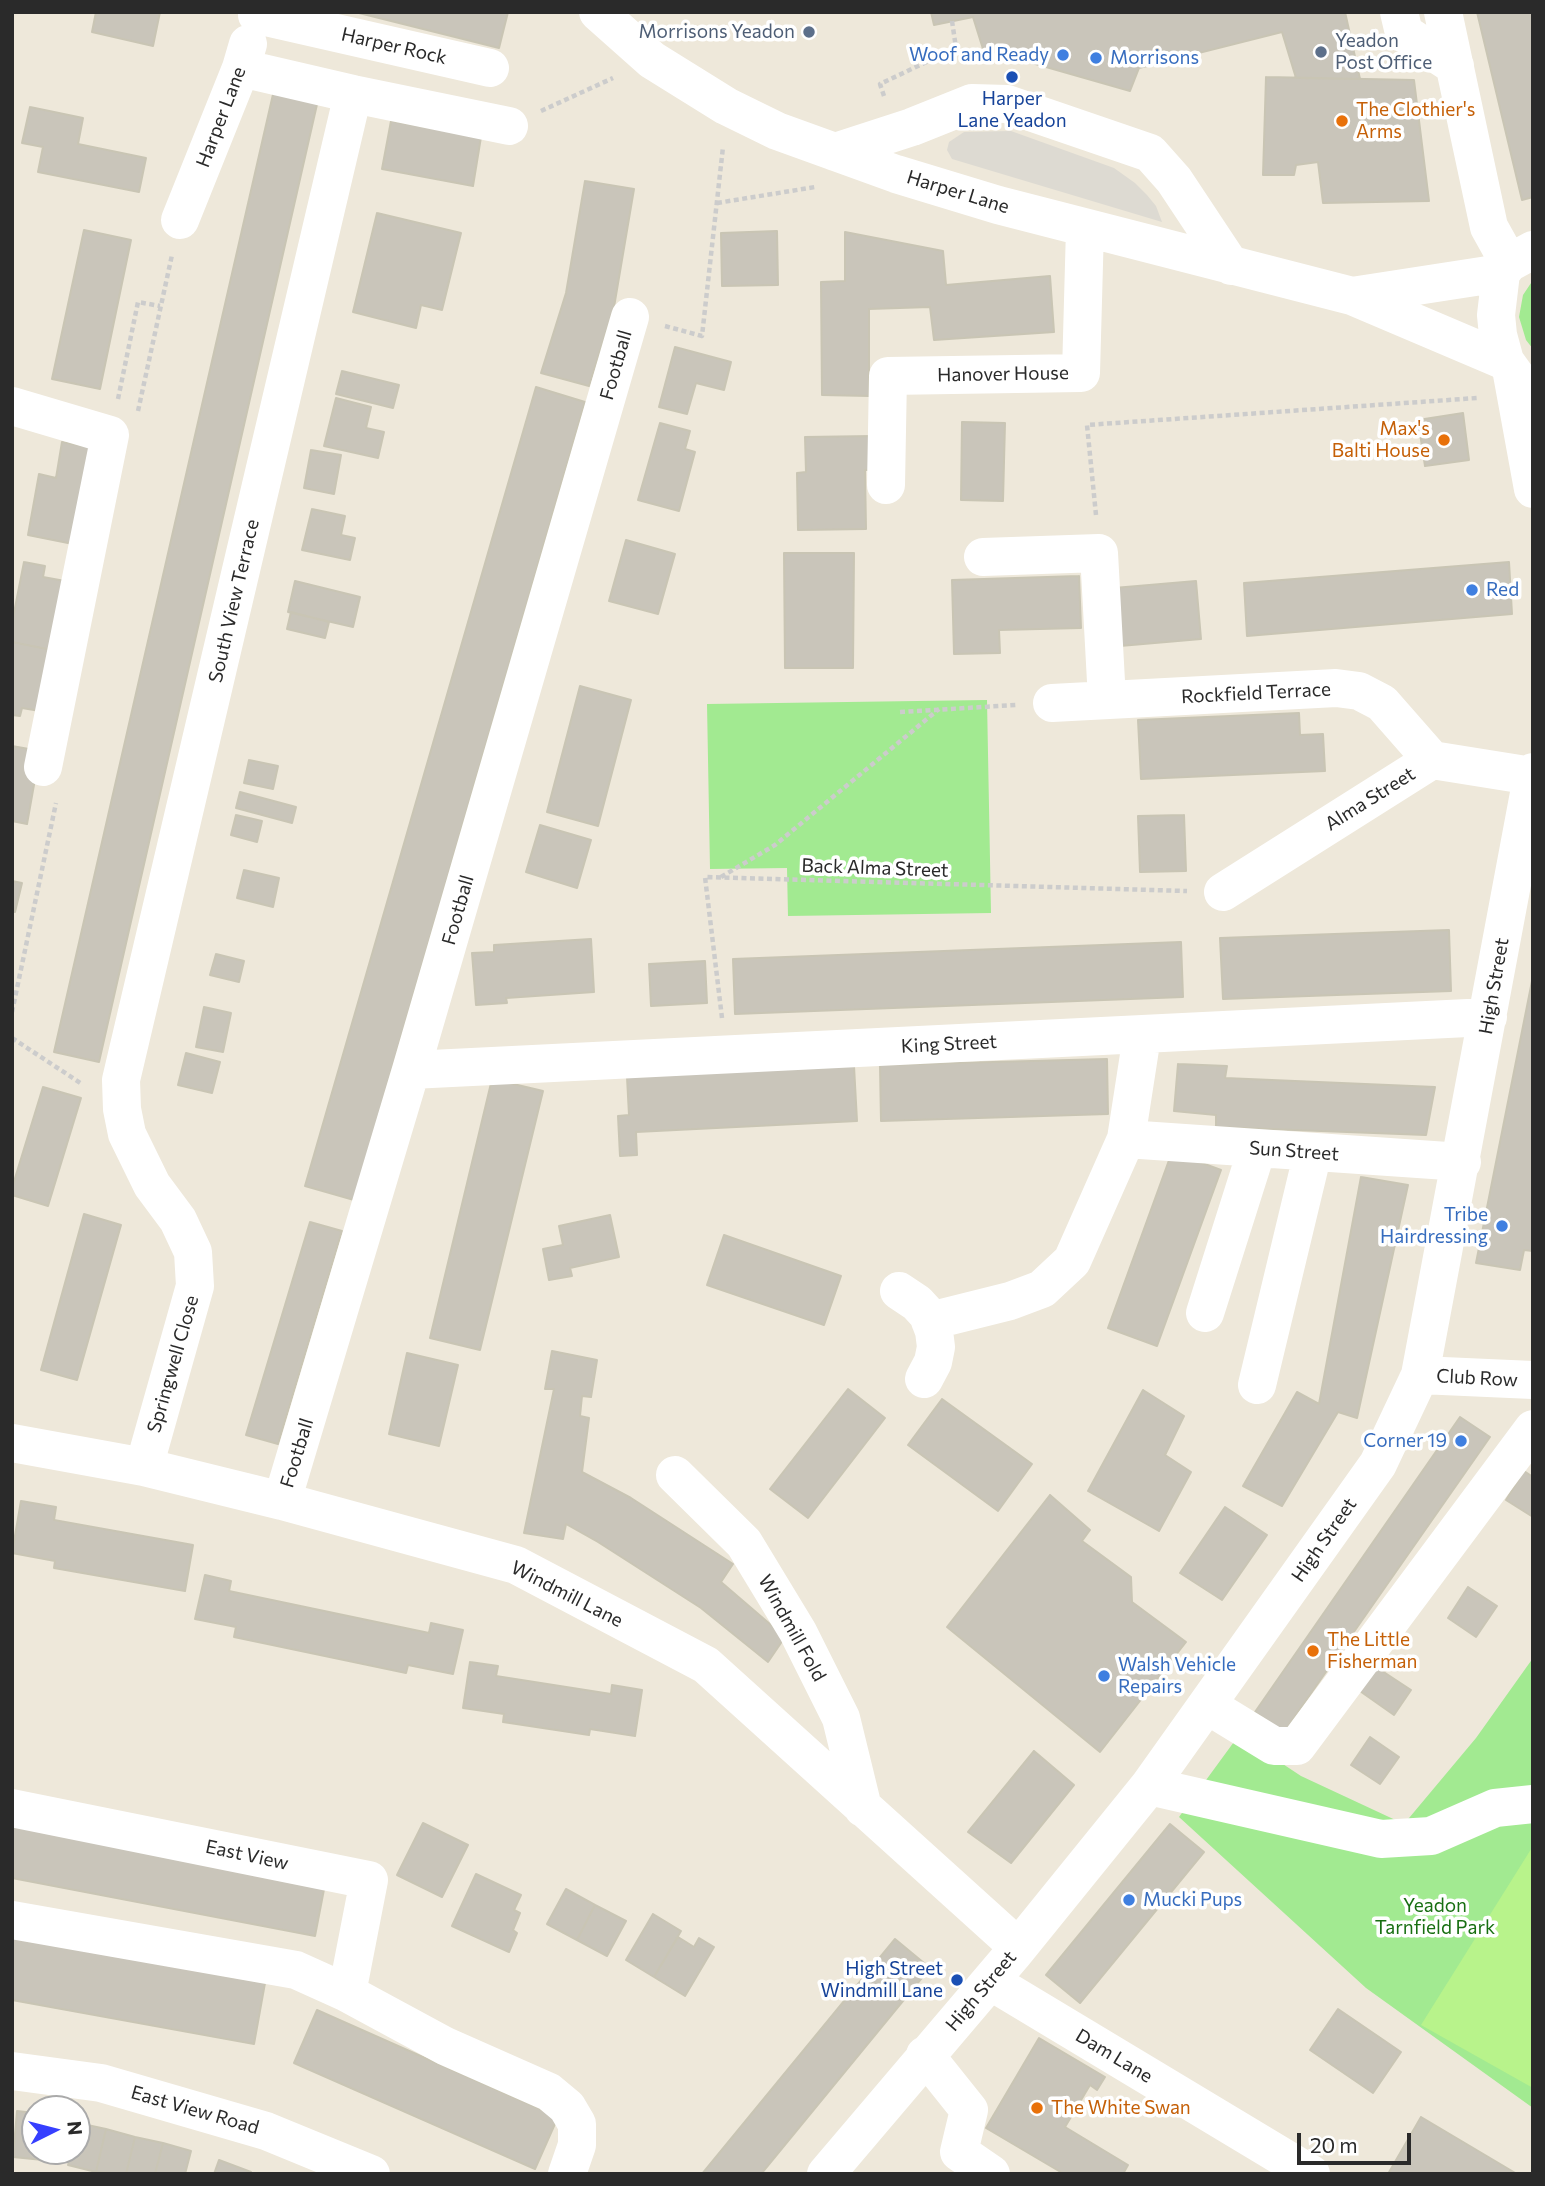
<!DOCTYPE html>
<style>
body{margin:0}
#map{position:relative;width:1545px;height:2186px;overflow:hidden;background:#eee8da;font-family:Commissioner,sans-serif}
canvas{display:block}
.frame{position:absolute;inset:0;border:14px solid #2a2a2a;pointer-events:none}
.north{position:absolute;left:21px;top:2095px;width:70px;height:70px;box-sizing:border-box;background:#fff;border:2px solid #aaa;border-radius:50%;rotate:84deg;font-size:19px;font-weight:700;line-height:28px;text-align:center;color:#2a2a2a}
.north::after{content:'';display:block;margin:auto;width:24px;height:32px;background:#363fff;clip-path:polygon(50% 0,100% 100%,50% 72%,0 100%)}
.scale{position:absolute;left:1297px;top:2133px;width:114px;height:32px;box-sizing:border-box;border:4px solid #2a2a2a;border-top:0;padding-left:9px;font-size:21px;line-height:24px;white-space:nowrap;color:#2a2a2a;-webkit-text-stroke:5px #fff;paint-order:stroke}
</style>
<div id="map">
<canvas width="1545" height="2186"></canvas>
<div class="frame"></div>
<div class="north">N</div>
<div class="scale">20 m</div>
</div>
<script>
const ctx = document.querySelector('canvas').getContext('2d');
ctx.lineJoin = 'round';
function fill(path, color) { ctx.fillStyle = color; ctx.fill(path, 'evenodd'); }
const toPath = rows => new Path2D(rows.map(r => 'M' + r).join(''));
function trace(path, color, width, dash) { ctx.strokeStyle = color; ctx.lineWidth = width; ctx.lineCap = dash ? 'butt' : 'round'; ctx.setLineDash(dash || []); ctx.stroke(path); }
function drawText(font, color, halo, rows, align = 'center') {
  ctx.font = font + ' Commissioner,sans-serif'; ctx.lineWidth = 7; ctx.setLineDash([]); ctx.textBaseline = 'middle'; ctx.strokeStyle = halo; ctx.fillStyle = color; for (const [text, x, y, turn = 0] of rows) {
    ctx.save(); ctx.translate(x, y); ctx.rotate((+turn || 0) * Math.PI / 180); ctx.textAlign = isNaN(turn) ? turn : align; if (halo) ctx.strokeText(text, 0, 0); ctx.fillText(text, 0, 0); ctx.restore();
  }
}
fill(toPath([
 [1533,280,1533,349,1526,340,1519,317,1523,295],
 [987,700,991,913,788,916,787,868,710,869,707,704],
 [1533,1658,1533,2108,1366,1988,1179,1817,1239,1735,1301,1776,1404,1824,1476,1738]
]), '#a2ea91');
fill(toPath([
 [1533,1846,1533,2088,1421,2025]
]), '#b8f38b');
fill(toPath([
 [1011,131,1114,168,1135,183,1147,195,1156,206,1162,222,952,159,947,150,949,142,964,132]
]), '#dddad2');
const building = toPath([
 [96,12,160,12,153,46,92,32,96,12],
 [355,12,508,12,499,48,355,12],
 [931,12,1345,12,1360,79,1296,78,1282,32,1139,68,1130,91,983,49,973,17,934,25,931,12],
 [1477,12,1533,12,1533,197,1522,200,1477,12],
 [1266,77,1414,80,1429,201,1323,203,1318,162,1296,165,1294,175,1263,175,1266,77],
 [274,90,318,100,99,1062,54,1052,274,90],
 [30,107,83,118,78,144,146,158,139,192,38,172,43,147,22,143,30,107],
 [391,121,481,137,473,186,382,169,391,121],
 [585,181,634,189,614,307,589,386,541,373,566,293,585,181],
 [377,213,461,233,442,310,421,305,416,328,353,312,377,213],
 [84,230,131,240,100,389,52,379,84,230],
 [777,231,778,285,722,286,721,233,777,231],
 [845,232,943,251,946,285,1050,276,1054,332,934,340,930,307,869,309,869,396,822,395,821,282,845,281,845,232],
 [675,347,731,362,724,390,696,383,687,414,659,407,675,347],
 [342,371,399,385,393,408,336,394,342,371],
 [536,387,585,402,354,1200,305,1186,536,387],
 [336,398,371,407,366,428,384,432,378,458,324,446,336,398],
 [1463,413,1469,460,1425,466,1418,420,1463,413],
 [962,422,1005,423,1003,501,961,500,962,422],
 [660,423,690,431,685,449,695,452,679,511,638,500,660,423],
 [873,436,873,470,865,470,866,529,798,530,797,473,806,472,805,437,873,436],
 [62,442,96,448,78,545,28,535,39,474,56,478,62,442],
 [311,450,341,455,334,494,304,488,311,450],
 [312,509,345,516,341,535,355,538,350,560,302,550,312,509],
 [626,540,675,554,658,614,609,601,626,540],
 [784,553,854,553,853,668,785,668,784,553],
 [24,562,45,566,43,577,65,581,52,650,12,642,12,623,24,562],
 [1509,562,1512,614,1247,636,1244,583,1509,562],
 [1079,576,1081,628,999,630,1000,653,954,654,952,580,1079,576],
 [295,581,360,597,353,627,288,612,295,581],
 [1196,581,1201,639,1120,646,1114,588,1196,581],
 [291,612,329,622,325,638,287,629,291,612],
 [12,642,52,650,40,711,22,708,20,716,12,715,12,642],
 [580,686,631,700,598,826,547,812,580,686],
 [1299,713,1300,735,1323,734,1325,771,1141,779,1138,720,1299,713],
 [12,746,40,751,27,824,12,821,12,746],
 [249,760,278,766,273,789,244,783,249,760],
 [240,792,296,807,292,823,236,808,240,792],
 [236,815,262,821,257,842,231,835,236,815],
 [1184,815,1186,871,1140,872,1138,816,1184,815],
 [540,825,591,840,577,888,526,872,540,825],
 [244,870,279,878,273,907,237,898,244,870],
 [12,881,22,883,15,912,12,911,12,881],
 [1449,930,1451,991,1223,999,1220,938,1449,930],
 [591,939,594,992,506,998,507,1003,476,1005,472,953,494,952,494,945,591,939],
 [1181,942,1183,997,735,1014,733,959,1181,942],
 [216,954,244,961,239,982,210,975,216,954],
 [705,961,707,1003,651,1006,649,964,705,961],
 [1533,976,1533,1251,1524,1250,1520,1270,1476,1263,1533,976],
 [204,1007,231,1013,223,1052,196,1047,204,1007],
 [186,1053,220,1062,212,1093,178,1085,186,1053],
 [1107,1059,1108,1114,881,1121,880,1065,1107,1059],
 [1178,1064,1227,1066,1225,1078,1435,1087,1426,1135,1216,1127,1216,1115,1174,1111,1178,1064],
 [854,1066,857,1121,636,1132,637,1155,620,1156,618,1116,629,1115,627,1077,854,1066],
 [492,1079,543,1091,480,1350,430,1338,492,1079],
 [43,1087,81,1098,48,1206,12,1195,12,1188,43,1087],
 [1172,1152,1221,1170,1157,1346,1108,1328,1172,1152],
 [1361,1177,1408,1185,1357,1418,1338,1412,1282,1506,1243,1486,1297,1392,1319,1404,1361,1177],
 [84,1214,121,1225,77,1380,41,1370,84,1214],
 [610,1215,619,1257,570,1268,572,1276,549,1280,543,1249,563,1245,559,1226,610,1215],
 [310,1222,342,1231,278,1444,246,1435,310,1222],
 [724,1235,841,1276,824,1325,707,1285,724,1235],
 [552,1351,597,1360,591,1397,582,1396,580,1416,589,1418,582,1472,631,1498,733,1564,721,1582,785,1637,768,1662,701,1608,598,1542,566,1524,563,1539,524,1533,554,1389,545,1389,552,1351],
 [407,1353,458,1365,439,1446,389,1434,407,1353],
 [848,1389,885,1418,808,1518,770,1489,848,1389],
 [1143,1390,1184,1416,1165,1455,1191,1472,1159,1531,1088,1491,1143,1390],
 [942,1399,1032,1464,998,1511,908,1445,942,1399],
 [1460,1417,1490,1437,1284,1732,1255,1712,1460,1417],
 [1524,1471,1533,1477,1533,1517,1506,1500,1524,1471],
 [1050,1495,1090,1530,1082,1541,1131,1577,1132,1602,1186,1642,1100,1752,947,1627,1050,1495],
 [21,1501,56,1507,54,1520,193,1545,185,1591,54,1568,55,1561,12,1553,21,1501],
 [1225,1507,1267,1535,1222,1600,1180,1573,1225,1507],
 [205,1575,231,1581,229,1591,429,1633,431,1623,463,1630,453,1674,408,1665,406,1673,234,1637,236,1627,195,1619,205,1575],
 [1468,1587,1497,1606,1476,1637,1448,1618,1468,1587],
 [470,1662,498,1666,496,1676,611,1694,612,1685,642,1690,635,1736,590,1729,589,1735,503,1722,504,1714,463,1708,470,1662],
 [1373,1665,1411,1690,1394,1715,1357,1689,1373,1665],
 [1370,1737,1399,1757,1380,1784,1351,1765,1370,1737],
 [1034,1751,1074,1785,1011,1863,968,1832,1034,1751],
 [12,1820,326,1879,315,1936,12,1878,12,1820],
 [423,1823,468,1845,442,1897,397,1875,423,1823],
 [1170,1824,1204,1852,1080,2003,1046,1975,1170,1824],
 [476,1874,521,1895,514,1910,520,1913,513,1930,517,1933,509,1952,452,1926,476,1874],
 [566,1889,595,1905,577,1940,547,1924,566,1889],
 [595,1905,626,1921,607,1956,577,1940,595,1905],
 [653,1914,681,1931,654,1977,626,1960,653,1914],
 [12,1937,265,1983,254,2044,12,2000,12,1937],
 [678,1937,694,1947,699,1938,714,1947,685,1996,654,1977,678,1937],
 [895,1939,930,1968,761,2174,702,2174,895,1939],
 [1338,2009,1401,2052,1373,2093,1310,2050,1338,2009],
 [317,2010,558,2117,535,2169,294,2063,317,2010],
 [1039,2038,1105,2077,1097,2090,1090,2085,1065,2127,1128,2165,1123,2174,1064,2174,986,2128,1039,2038],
 [17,2111,35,2113,35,2151,44,2151,43,2160,13,2157,17,2111],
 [1421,2117,1517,2174,1388,2174,1421,2117],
 [78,2123,106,2129,96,2172,68,2165,72,2151,77,2151,78,2123],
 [106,2129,135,2137,126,2174,96,2172,106,2129],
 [135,2137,163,2143,155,2174,126,2174,135,2137],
 [163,2143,191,2151,185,2174,155,2174,163,2143],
 [219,2160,251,2172,250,2174,214,2174,219,2160]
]);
fill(building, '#c9c5ba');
trace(building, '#c9c5b4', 2);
trace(toPath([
 [884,96,880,84,956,48,952,21],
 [541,111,613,78],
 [717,203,815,187],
 [665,326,702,336,723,147],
 [118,399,138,302,160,306],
 [138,411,172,255],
 [1096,515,1087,425,1477,398],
 [900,712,1016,705],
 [721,877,775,845,939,709],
 [12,1012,56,803],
 [722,1018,705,877,1187,891],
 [12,1038,82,1084]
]), '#ccc', 4.5, [5, 3.5]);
trace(toPath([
 [598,12,652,60,726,106,777,131,896,174,998,205,1352,296,1505,361],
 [1399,12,1404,33,1455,66],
 [1443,12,1489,227,1509,263],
 [257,15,490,68],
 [241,68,353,94,509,126],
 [835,152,912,127,972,103,1007,104,1150,153,1174,180,1231,266],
 [180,220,241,68,248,44],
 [1533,250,1509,263,1501,273,1496,315,1498,335,1505,361,1533,400],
 [1352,296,1501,273],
 [1512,374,1533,489],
 [12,406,110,435,43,767],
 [886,485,888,376,1081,373,1085,228],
 [983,557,1099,553,1107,700],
 [1052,703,1336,688,1359,691,1382,703,1432,760],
 [1223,892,1432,760,1532,776],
 [411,1070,1488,1017],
 [1126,1139,1462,1162],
 [899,1291,917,1303,928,1315,934,1331,936,1347,933,1362,924,1379],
 [1205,1313,1257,1149],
 [930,1321,1010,1301,1042,1289,1072,1261,1126,1139,1142,1036],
 [1420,1375,1533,1380],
 [1257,1385,1313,1152],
 [12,1443,144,1467,282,1501,516,1565,706,1665,1018,1947],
 [144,1467,195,1286,193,1252,178,1220,152,1185,127,1134,122,1109,121,1080,353,94],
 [675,1475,744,1543,798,1632,841,1718,863,1808],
 [282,1501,411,1070,630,317],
 [1207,1705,1274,1746,1297,1746,1533,1429],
 [1149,1786,1381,1839,1431,1836,1495,1808,1533,1804],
 [12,1808,369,1880,347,1993],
 [12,1920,296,1970,347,1993,445,2046,549,2092,567,2107,577,2124,577,2145,567,2174],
 [990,1981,1311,2174],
 [925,2055,969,2110,959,2152,991,2174],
 [12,2071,101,2083,266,2131,371,2174],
 [826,2174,1013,1954,1149,1786,1378,1464,1420,1375,1533,772]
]), '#fff', 38);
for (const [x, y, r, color] of [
 [809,32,7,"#5c6f8a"],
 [1321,52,7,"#5c6f8a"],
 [1063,55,7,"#3f7fe0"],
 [1096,58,7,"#3f7fe0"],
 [1012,77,7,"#1a4fb4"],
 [1342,121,7,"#e8710a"],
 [1444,440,7,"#e8710a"],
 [1472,590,7,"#3f7fe0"],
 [1502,1226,7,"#3f7fe0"],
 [1461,1441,7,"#3f7fe0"],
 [1313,1651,7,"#e8710a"],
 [1104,1676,7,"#3f7fe0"],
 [1129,1900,7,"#3f7fe0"],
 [957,1980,7,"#1a4fb4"],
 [1037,2108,7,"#e8710a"]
]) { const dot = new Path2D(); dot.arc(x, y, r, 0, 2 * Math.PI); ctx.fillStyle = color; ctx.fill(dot); trace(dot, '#fff', 2.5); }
drawText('19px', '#4e5e75', '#fff', [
 ["Morrisons Yeadon",795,32],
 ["Yeadon",1335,41,"left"],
 ["Post Office",1335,63,"left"]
], 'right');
drawText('19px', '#2a2a2a', '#fff', [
 ["Harper Rock",394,46,13],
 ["Harper Lane",221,117,-69],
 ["Harper Lane",958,192,17],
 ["Football",616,365,-74],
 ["Hanover House",1003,374,-1],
 ["South View Terrace",234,601,-77],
 ["Rockfield Terrace",1256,693,-3],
 ["Alma Street",1370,799,-32],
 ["Back Alma Street",875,868,2],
 ["Football",458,910,-74],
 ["High Street",1494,986,-80],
 ["King Street",949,1044,-3],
 ["Sun Street",1294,1151,4],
 ["Springwell Close",173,1364,-74],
 ["Club Row",1477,1378,3],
 ["Football",297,1453,-73],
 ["High Street",1324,1540,-55],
 ["Windmill Lane",567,1594,27],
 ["Windmill Fold",792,1628,61],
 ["East View",247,1855,12],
 ["High Street",981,1991,-50],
 ["Dam Lane",1114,2056,31],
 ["East View Road",195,2110,16]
]);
drawText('19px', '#366cbe', '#fff', [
 ["Woof and Ready",1049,55,"right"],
 ["Morrisons",1110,58],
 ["Red",1486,590],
 ["Tribe",1488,1215,"right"],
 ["Hairdressing",1488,1237,"right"],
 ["Corner 19",1447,1441,"right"],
 ["Walsh Vehicle",1118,1665],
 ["Repairs",1118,1687],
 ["Mucki Pups",1143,1900]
], 'left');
drawText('19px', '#164399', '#fff', [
 ["Harper",1012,99],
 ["Lane Yeadon",1012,121],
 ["High Street",943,1969,"right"],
 ["Windmill Lane",943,1991,"right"]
]);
drawText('19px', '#c56008', '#fff', [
 ["The Clothier's",1356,110],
 ["Arms",1356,132],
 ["Max's",1430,429,"right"],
 ["Balti House",1430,451,"right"],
 ["The Little",1327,1640],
 ["Fisherman",1327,1662],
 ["The White Swan",1051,2108]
], 'left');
drawText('19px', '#186f12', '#fff', [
 ["Yeadon",1435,1906],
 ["Tarnfield Park",1435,1928]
]);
</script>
